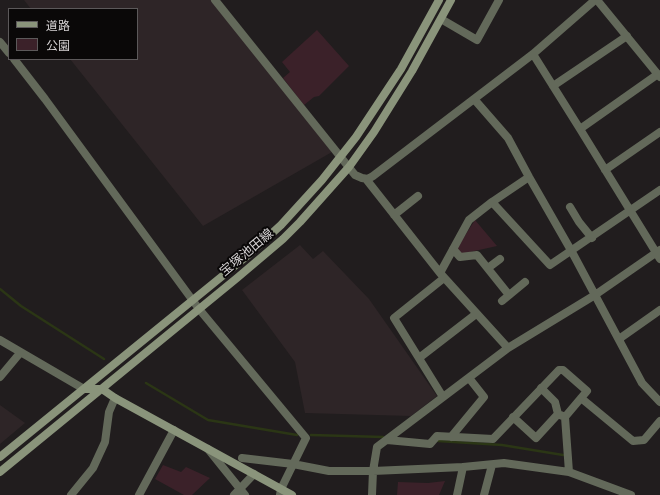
<!DOCTYPE html>
<meta charset="utf-8">
<style>
body{margin:0}
#map{position:relative;width:660px;height:495px;overflow:hidden;background:#211d1e;font-family:"Varela Round","Noto Sans JP",sans-serif}
canvas{display:block}
.legend{position:absolute;left:8px;top:8px;width:130px;height:52px;box-sizing:border-box;background:#0a0808;border:1px solid #5c595a;margin:0;padding:5px 7px;list-style:none;font-size:12px;color:#d6d3d4}
.legend li{display:flex;align-items:center;gap:8px;height:20px}
.legend b{width:20px;border:1px solid #5c595a}
</style>
<div id="map">
<canvas width="660" height="495"></canvas>
<ul class="legend">
<li><b style="height:5px;background:#8a947b"></b>道路</li>
<li><b style="height:11px;background:#3b2129"></b>公園</li>
</ul>
</div>
<script>
const ctx = document.querySelector('canvas').getContext('2d');
ctx.lineJoin = 'round';
function fill(path, color) { ctx.fillStyle = color; ctx.fill(path, 'evenodd'); }
const toPath = rows => new Path2D(rows.map(r => 'M' + r).join(''));
function trace(path, color, width, dash) { ctx.strokeStyle = color; ctx.lineWidth = width; ctx.lineCap = dash ? 'butt' : 'round'; ctx.setLineDash(dash || []); ctx.stroke(path); }
function drawText(font, color, halo, rows, align = 'center') {
  ctx.font = font + ' "Varela Round","Noto Sans JP",sans-serif'; ctx.lineWidth = 4; ctx.setLineDash([]); ctx.textBaseline = 'middle'; ctx.strokeStyle = halo; ctx.fillStyle = color; for (const [text, x, y, turn = 0] of rows) {
    ctx.save(); ctx.translate(x, y); ctx.rotate((+turn || 0) * Math.PI / 180); ctx.textAlign = isNaN(turn) ? turn : align; if (halo) ctx.strokeText(text, 0, 0); ctx.fillText(text, 0, 0); ctx.restore();
  }
}
fill(toPath([
 [24,0,212,0,332,152,203,226,70,59,137,59,137,9,31,9],
 [300,245,313,259,323,251,369,299,437,396,411,416,305,413,295,362,242,290],
 [0,405,25,423,0,444]
]), '#2e2527');
fill(toPath([
 [317,30,349,66,319,96,314,97,304,105,283,78,290,72,282,62],
 [475,220,497,246,461,254,457,248],
 [163,465,181,472,186,467,210,478,192,495,184,495,155,479],
 [445,481,439,495,397,495,398,482,428,483]
]), '#3b2129');
trace(toPath([
 [0,289,21,306,104,359],
 [146,383,208,420,297,435],
 [311,435,383,437],
 [438,441,502,445,563,455]
]), '#2b3615', 2.5);
trace(toPath([
 [215,0,355,175,362,178,368,179,373,176,533,54,595,0],
 [597,0,660,77],
 [441,19,477,40,499,0],
 [0,42,9,53],
 [533,54,580,129,660,259],
 [14,59,45,99,199,309,306,438,281,489,280,495],
 [553,86,627,36],
 [474,99,508,138,529,177,572,252,642,383,660,402],
 [580,129,658,74],
 [605,170,660,132],
 [366,179,440,273],
 [492,202,550,265,660,190],
 [570,207,579,222,592,238],
 [394,215,418,196],
 [453,249,460,257,477,255,509,295],
 [488,268,500,259],
 [502,301,525,282],
 [619,339,660,310],
 [0,340,84,389],
 [508,348,440,273,469,220,492,202,529,177],
 [419,358,476,314],
 [0,377,20,353],
 [541,388,555,402,558,414],
 [443,397,394,318,444,278],
 [581,398,633,441,644,440,660,421],
 [513,417,536,438,558,414,565,417],
 [451,437,484,397,469,378],
 [387,440,430,444,437,436,493,439,559,370,563,370,587,391,565,417,569,472],
 [208,449,245,495],
 [242,458,293,464,329,471,373,471,463,467,504,463,569,472,631,495],
 [71,495,93,468,105,442,109,412,115,398],
 [139,495,174,430],
 [234,495,254,474],
 [372,495,373,471,377,447,508,348,595,295,660,250],
 [457,495,463,467],
 [484,495,492,465]
]), '#63695a', 8);
trace(toPath([
 [84,389,102,389,115,398,292,495],
 [0,457,247,256,281,225,322,180,356,137,401,69,439,0],
 [0,472,237,278,283,239,300,222,349,167,374,132,412,71,451,0]
]), '#8a947b', 8);
drawText('13px', '#d6d3d4', '#0a0808', [
 ["宝塚池田線",247,253,-40]
]);
</script>
